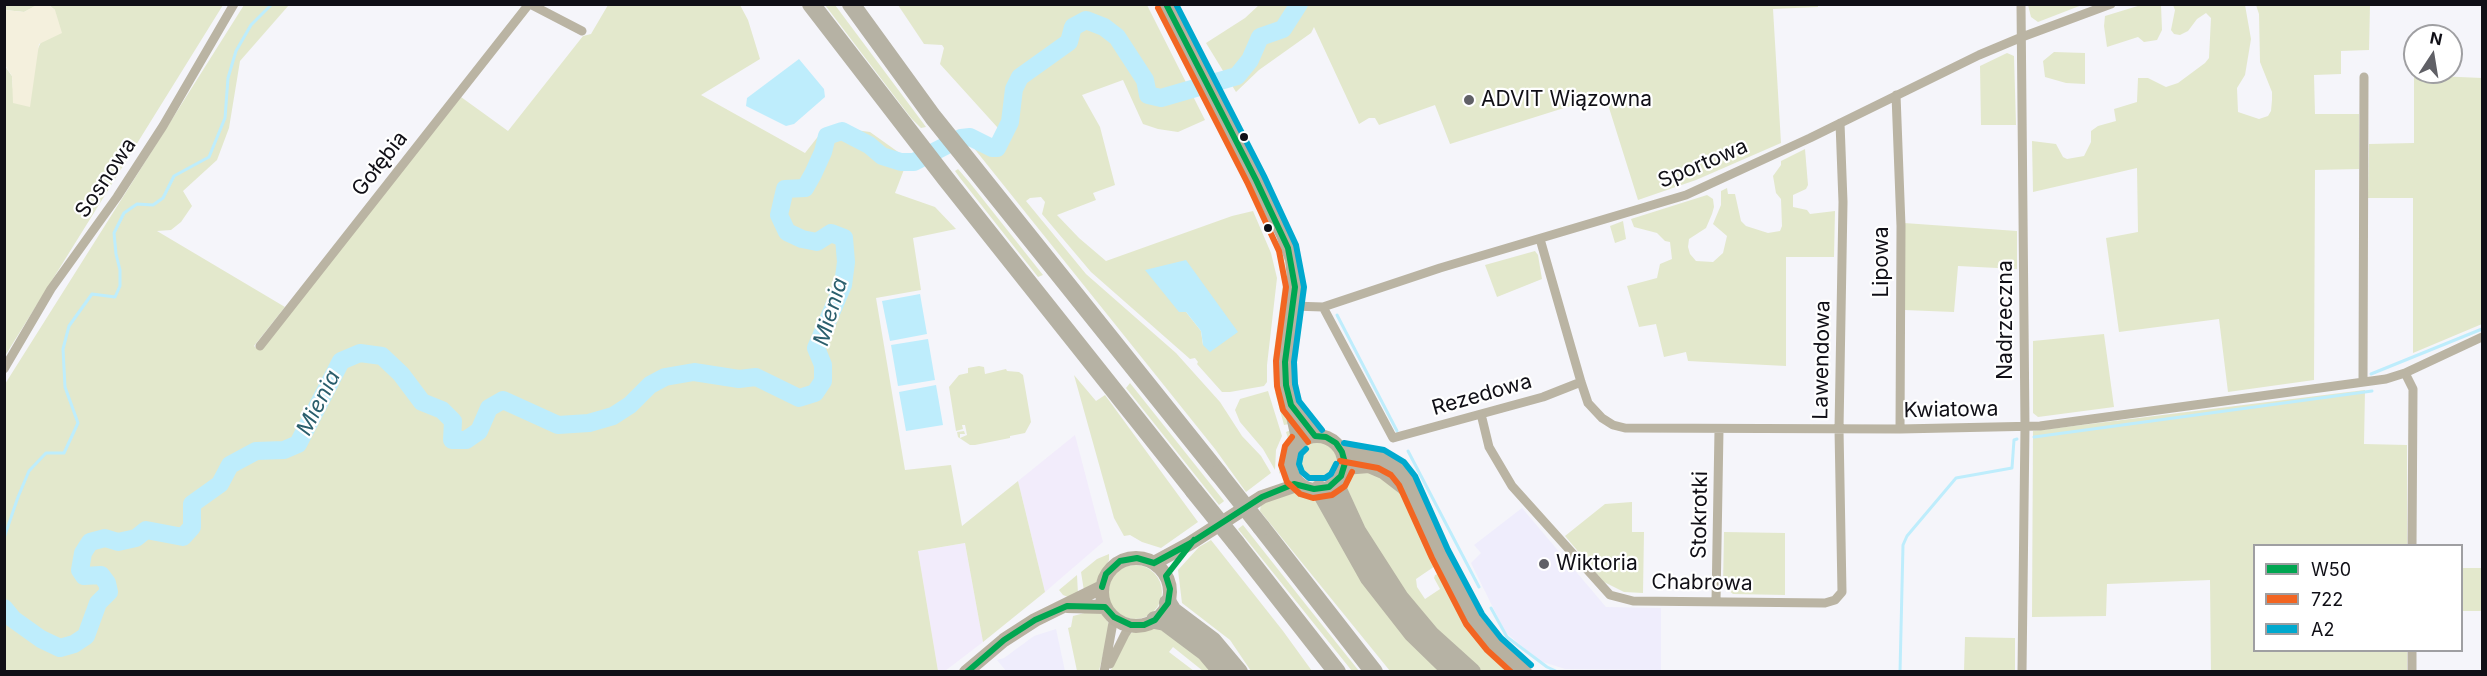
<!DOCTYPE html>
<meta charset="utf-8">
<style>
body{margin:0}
#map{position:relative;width:2487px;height:676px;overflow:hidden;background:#f5f5fa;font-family:Inter,sans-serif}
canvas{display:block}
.frame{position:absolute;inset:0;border:6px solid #100f16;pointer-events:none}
.legend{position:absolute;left:2253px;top:544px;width:210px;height:108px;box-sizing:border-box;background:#fff;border:2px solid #9f9fa2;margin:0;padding:8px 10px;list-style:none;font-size:18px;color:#100f16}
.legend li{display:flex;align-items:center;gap:12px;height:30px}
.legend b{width:30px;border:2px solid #9f9fa2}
.north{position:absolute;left:2403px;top:24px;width:60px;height:60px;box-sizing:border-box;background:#fff;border:2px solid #9f9fa2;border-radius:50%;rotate:12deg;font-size:16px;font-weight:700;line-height:24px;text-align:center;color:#100f16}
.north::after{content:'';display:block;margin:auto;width:21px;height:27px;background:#606066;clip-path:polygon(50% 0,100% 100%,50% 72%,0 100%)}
</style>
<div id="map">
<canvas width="2487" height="676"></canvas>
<div class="frame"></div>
<ul class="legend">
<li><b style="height:8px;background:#00a651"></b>W50</li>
<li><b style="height:8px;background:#f26522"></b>722</li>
<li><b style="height:8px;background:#00a9ce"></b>A2</li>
</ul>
<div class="north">N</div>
</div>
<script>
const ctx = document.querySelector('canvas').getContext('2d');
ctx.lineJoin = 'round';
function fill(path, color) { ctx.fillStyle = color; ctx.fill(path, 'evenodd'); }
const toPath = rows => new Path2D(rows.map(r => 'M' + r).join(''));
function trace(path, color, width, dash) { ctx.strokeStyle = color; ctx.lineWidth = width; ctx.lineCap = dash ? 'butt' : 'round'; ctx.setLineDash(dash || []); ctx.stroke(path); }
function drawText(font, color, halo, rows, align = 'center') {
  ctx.font = font + ' Inter,sans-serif'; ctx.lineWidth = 4.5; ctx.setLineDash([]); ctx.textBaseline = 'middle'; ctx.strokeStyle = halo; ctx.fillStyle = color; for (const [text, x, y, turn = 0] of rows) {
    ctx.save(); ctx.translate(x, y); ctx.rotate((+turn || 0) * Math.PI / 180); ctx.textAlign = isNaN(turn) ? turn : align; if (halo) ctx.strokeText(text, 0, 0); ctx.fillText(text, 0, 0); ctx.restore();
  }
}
fill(toPath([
 [1522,508,1606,607,1661,608,1661,670,1565,669,1540,661,1505,632,1471,563,1481,553,1474,545],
 [1056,629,1065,671,1006,671,997,660,1004,658,1034,636]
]), '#efedfc');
fill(toPath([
 [1075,435,1103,542,1045,592,1018,481],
 [965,543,983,642,945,671,938,671,918,551]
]), '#f2ecfb');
fill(toPath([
 [5,5,38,5,24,12,5,10],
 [49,5,223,5,5,356,4,65,12,76,14,103,55,10],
 [244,5,289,5,240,61,229,128,217,160,183,191,192,206,181,222,171,230,157,231,285,307,254,346,259,350,461,97,508,131,583,36,591,34,608,5,740,5,748,20,760,59,701,95,805,153,820,134,834,127,870,132,908,159,895,193,935,207,956,229,913,238,921,290,876,298,905,470,951,465,962,526,1018,481,1045,592,983,642,965,543,918,551,938,671,5,672,5,384],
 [825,5,835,5,926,127,921,128,911,118],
 [898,5,1147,5,1205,120,1178,132,1158,129,1143,124,1123,80,1082,95,1100,127,1115,185,1093,193,1096,200,1057,215,1079,238,1106,261,1232,216,1253,211,1271,253,1277,278,1267,365,1267,382,1264,386,1230,392,1222,392,1197,364,1198,362,1195,358,1190,359,1091,272,1042,214,1045,202,1041,197,1030,198,1026,201,1086,274,1176,353,1220,402,1242,436,1261,456,1271,473,1246,492,1215,449,973,147,997,155,1002,154,1007,138,940,64,944,48,942,45,924,44],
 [1186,312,1237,332,1203,345,1201,331],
 [1259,5,1818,4,1818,7,1773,9,1781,143,1696,180,1638,200,1605,95,1450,144,1435,105,1379,125,1375,118,1369,118,1359,124,1314,27,1311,33,1259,70,1236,92,1206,43,1245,18],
 [2028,5,2028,4,2082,5,2038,22,2031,17],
 [2141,5,2161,5,2162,30,2157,40,2144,42,2138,37,2107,47,2104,26,2105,16],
 [2173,5,2245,5,2251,39,2245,75,2237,88,2238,112,2259,119,2268,116,2271,111,2272,100,2272,92,2260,62,2259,14,2256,5,2370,5,2369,50,2341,51,2341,74,2314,75,2315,114,2359,114,2359,169,2315,170,2314,380,2228,392,2219,319,2119,332,2106,238,2138,232,2137,168,2033,192,2032,141,2056,144,2063,157,2067,159,2084,156,2091,142,2091,131,2098,126,2116,121,2114,109,2137,102,2138,78,2148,78,2166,87,2178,83,2205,63,2209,58,2211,18,2206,13,2197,19,2188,31,2180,35,2174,34,2171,30,2175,10],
 [2054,52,2085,53,2085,84,2066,83,2045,77,2043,61],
 [2007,53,2014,56,2016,125,1981,125,1980,66],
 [2414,75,2482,78,2482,324,2413,353,2413,198,2368,198,2369,144,2414,143],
 [1805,149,1808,185,1806,189,1793,195,1793,207,1807,210,1810,214,1835,211,1834,257,1786,257,1786,366,1688,361,1686,352,1664,357,1656,324,1639,327,1627,286,1657,278,1660,264,1672,259,1670,242,1665,241,1657,233,1634,227,1631,219,1707,195,1713,199,1714,207,1712,214,1706,228,1689,239,1688,247,1690,254,1696,261,1713,262,1723,253,1727,236,1713,224,1721,205,1721,191,1727,188,1728,194,1735,194,1741,221,1746,226,1768,233,1780,231,1782,226,1781,199,1776,193,1773,176,1781,165,1781,161],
 [958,169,970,183,1043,275,1038,277,960,178,955,171],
 [1623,221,1626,239,1615,243,1610,226],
 [1904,223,2017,231,2017,269,1958,266,1954,312,1904,310],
 [1275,244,1284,258,1287,280,1277,359,1278,379,1274,384,1273,359,1283,284,1282,267],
 [1535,251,1538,255,1542,279,1497,297,1485,265],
 [1303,315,1295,372,1300,398,1308,413,1305,416,1293,393,1291,363,1297,321],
 [2104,334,2114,407,2038,417,2033,413,2033,341],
 [979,366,984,367,985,374,1006,369,1007,371,1019,372,1023,375,1031,422,1025,433,1010,436,1010,438,975,445,970,445,958,437,957,432,964,431,965,434,960,434,960,438,967,435,965,425,962,425,963,429,956,431,949,387,959,375,968,373,968,368],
 [1074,375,1096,401,1105,395,1198,522,1161,548,1142,542,1130,535,1124,536,1114,518],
 [1130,383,1224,501,1223,502,1219,505,1126,388],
 [2365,390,2364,444,2407,445,2407,545,2254,546,2254,650,2407,651,2407,671,2211,671,2210,580,2107,584,2106,616,2032,617,2033,431],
 [1268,391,1282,436,1276,450,1275,470,1263,449,1240,422,1235,410,1240,399],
 [1275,392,1280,395,1289,424,1284,425],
 [1291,430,1292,442,1288,450,1284,466,1279,474,1281,458,1288,438,1286,432],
 '1297 462a20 20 0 1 1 40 0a20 20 0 1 1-40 0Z',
 [1355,471,1376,473,1404,495,1420,522,1438,564,1416,579,1417,587,1425,599,1440,589,1434,578,1435,575,1442,572,1464,616,1485,645,1516,671,1481,671,1446,641,1414,606,1366,538,1344,482],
 [1300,491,1316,497,1443,671,1390,671,1260,511,1261,503],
 [1632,502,1632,532,1644,532,1643,593,1624,592,1604,582,1565,536,1605,504],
 [1243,525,1307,606,1359,671,1352,671,1238,529],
 [1724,532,1785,533,1785,595,1733,594,1723,586],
 [1211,540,1283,631,1312,671,1251,671,1230,640,1182,603,1178,570,1199,547],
 [1109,554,1109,560,1098,579,1094,586,1084,591,1081,572,1097,559],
 '1108 592a27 27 0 1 1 54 0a27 27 0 1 1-54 0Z',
 [2462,568,2482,568,2482,611,2462,611],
 [1077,575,1078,594,1068,597,1063,595,1059,590],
 [1088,612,1101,613,1108,622,1109,630,1099,671,1077,671,1068,628,1071,627,1073,616],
 [1157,627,1162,627,1214,671,1203,671,1173,647,1169,652,1194,671,1110,672,1128,635,1135,631],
 [1965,637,2015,638,2015,671,1964,671]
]), '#e3e8cc');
fill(toPath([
 [38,4,49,5,55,10,62,33,39,44,30,107,13,103,12,76,5,65,5,10,24,12]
]), '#f4f0dd');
fill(toPath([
 [799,59,824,89,825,97,794,124,786,126,746,106,747,98],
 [1186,260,1238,332,1210,352,1203,345,1201,331,1186,312,1179,312,1145,270],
 [920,294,927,334,890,341,882,301],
 [928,339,935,380,898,386,891,345],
 [936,385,943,425,906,431,899,392]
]), '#beedfc');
trace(toPath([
 [1337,315,1397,431],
 [2371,374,2482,329],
 [2034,437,2372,391],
 [1408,451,1479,587],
 [4,538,18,497,29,471,46,453,64,453,78,423,65,387,63,349,69,326,92,294,115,297,120,286,120,270,116,254,114,233,124,213,137,204,153,205,163,198,174,176,209,157,225,118,228,78,236,51,251,25,272,4],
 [1491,608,1507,637,1547,667,1558,672],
 [1900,672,1903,545,1907,536,1956,478,2012,468,2014,440,2017,439]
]), '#beedfc', 3);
trace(toPath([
 [4,608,13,619,41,639,60,648,74,644,86,636,98,603,109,592,107,583,101,575,84,576,80,570,83,553,90,542,105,538,118,542,136,538,146,530,183,537,192,527,192,504,220,484,230,465,256,451,284,450,298,444,341,361,360,353,382,356,401,374,422,402,442,410,453,421,452,440,466,440,479,431,489,408,503,400,558,425,589,423,613,416,630,405,650,385,665,377,694,372,739,379,756,377,799,398,815,393,823,381,823,365,816,348,843,285,846,262,844,238,831,233,817,242,802,239,787,232,779,215,785,189,805,188,813,174,823,152,827,136,842,131,869,145,882,156,901,162,914,162,961,138,970,137,992,148,997,148,1010,122,1014,89,1020,77,1069,42,1073,27,1086,20,1104,27,1117,37,1145,80,1148,95,1161,98,1237,76,1250,60,1260,37,1283,29,1299,4]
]), '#beedfc', 18);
trace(toPath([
 [530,4,582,31],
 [2021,4,2025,427,2022,672],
 [1896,95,1901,226,1900,429],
 [1540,239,1581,382,1588,403,1602,418,1613,425,1625,428,1900,429,2040,426,2386,379,2405,373,2482,337],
 [1292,306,1323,307,1440,268,1686,195,1810,138,1979,55,2022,37,2111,4],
 [1323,307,1393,438,1543,397,1581,382],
 [260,346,529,4],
 [4,369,51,289,117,197,163,126,234,4],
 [2405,373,2413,389,2412,546],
 [2363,382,2364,77],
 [1481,414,1489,447,1512,486,1610,595,1633,601,1825,603,1835,600,1842,592,1839,429,1843,202,1840,123],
 [1716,601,1719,430],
 [1110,664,1125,634,1131,625],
 [1104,672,1114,617],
 [2412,672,2412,650]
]), '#bab4a3', 9);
trace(toPath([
 [1166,4,1256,180,1283,235,1292,260,1295,287,1285,362,1286,385,1299,443],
 [1291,405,1315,436],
 '1290 463a27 27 0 1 1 54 0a27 27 0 1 1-54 0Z',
 [1342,452,1381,459,1397,468,1407,480,1440,554,1474,619,1494,644,1525,672],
 [1344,468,1369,466,1383,472,1409,492],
 '1102 592a34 34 0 1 1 68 0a34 34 0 1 1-68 0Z',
 [1154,563,1189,544,1262,497,1300,484],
 [1067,606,1105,607],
 [966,672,1004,640,1035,620,1102,587]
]), '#b8b1a0', 14);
trace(toPath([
 [811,4,946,179,1194,491],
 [851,4,933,117,1219,474],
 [1335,483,1357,531,1400,598,1431,635,1472,672],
 [1319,489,1369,578,1412,633,1452,672],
 [1261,527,1374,672],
 [1236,543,1337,672],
 [1168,603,1173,611,1213,641,1239,672],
 [1155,620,1165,622,1205,652,1222,672]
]), '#b6b2a4', 18);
trace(toPath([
 [1219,474,1261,527],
 [1194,491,1236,543]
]), '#b6b2a4', 18);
trace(toPath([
 [1154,563,1189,544,1262,497,1294,484,1314,489,1329,487,1341,476,1345,463,1342,452,1336,443,1326,437,1315,436,1291,405,1286,385,1285,362,1295,287,1288,248,1256,180,1166,4],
 [1102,587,1106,574,1120,561,1137,558,1154,563],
 [967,672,1004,640,1035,620,1067,606,1105,607,1114,617,1131,625,1144,625,1155,620,1168,603,1170,589,1166,576,1194,540]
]), '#00a651', 6);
trace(toPath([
 [1158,8,1248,184,1279,251,1286,287,1276,361,1277,386,1283,410,1308,442],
 [1292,437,1285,446,1281,465,1287,482,1300,494,1313,498,1332,495,1345,486,1352,472],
 [1340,461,1378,468,1391,475,1399,485,1432,558,1466,624,1487,650,1511,672]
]), '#f26522', 6);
trace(toPath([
 [1176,4,1264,176,1296,245,1304,287,1294,362,1295,384,1299,401,1322,430],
 [1344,443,1384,450,1404,462,1415,476,1448,550,1482,614,1501,638,1531,665],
 [1306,449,1301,454,1299,464,1302,472,1309,478,1325,478,1331,474,1336,464]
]), '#00a9ce', 6);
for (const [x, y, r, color] of [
 [1469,100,6,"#606066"],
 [1244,137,5,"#100f16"],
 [1268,228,5,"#100f16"],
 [1544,564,6,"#606066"]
]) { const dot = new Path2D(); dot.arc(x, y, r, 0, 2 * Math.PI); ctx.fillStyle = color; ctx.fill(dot); trace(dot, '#fff', 2); }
drawText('21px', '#100f16', '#fff', [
 ["ADVIT Wiązowna",1481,100],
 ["Wiktoria",1556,564]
], 'left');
drawText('21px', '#100f16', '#fff', [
 ["Gołębia",380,164,-52],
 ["Sportowa",1703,164,-23],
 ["Sosnowa",106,178,-56],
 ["Lipowa",1882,262,-90],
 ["Nadrzeczna",2006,320,-90],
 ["Lawendowa",1822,360,-89],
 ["Rezedowa",1482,395,-16],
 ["Kwiatowa",1951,410,-1],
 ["Stokrotki",1700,515,-89],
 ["Chabrowa",1702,583,1]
]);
drawText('italic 22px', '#2a5e6c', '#fff', [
 ["Mienia",831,312,-73],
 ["Mienia",319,403,-63]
]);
</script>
